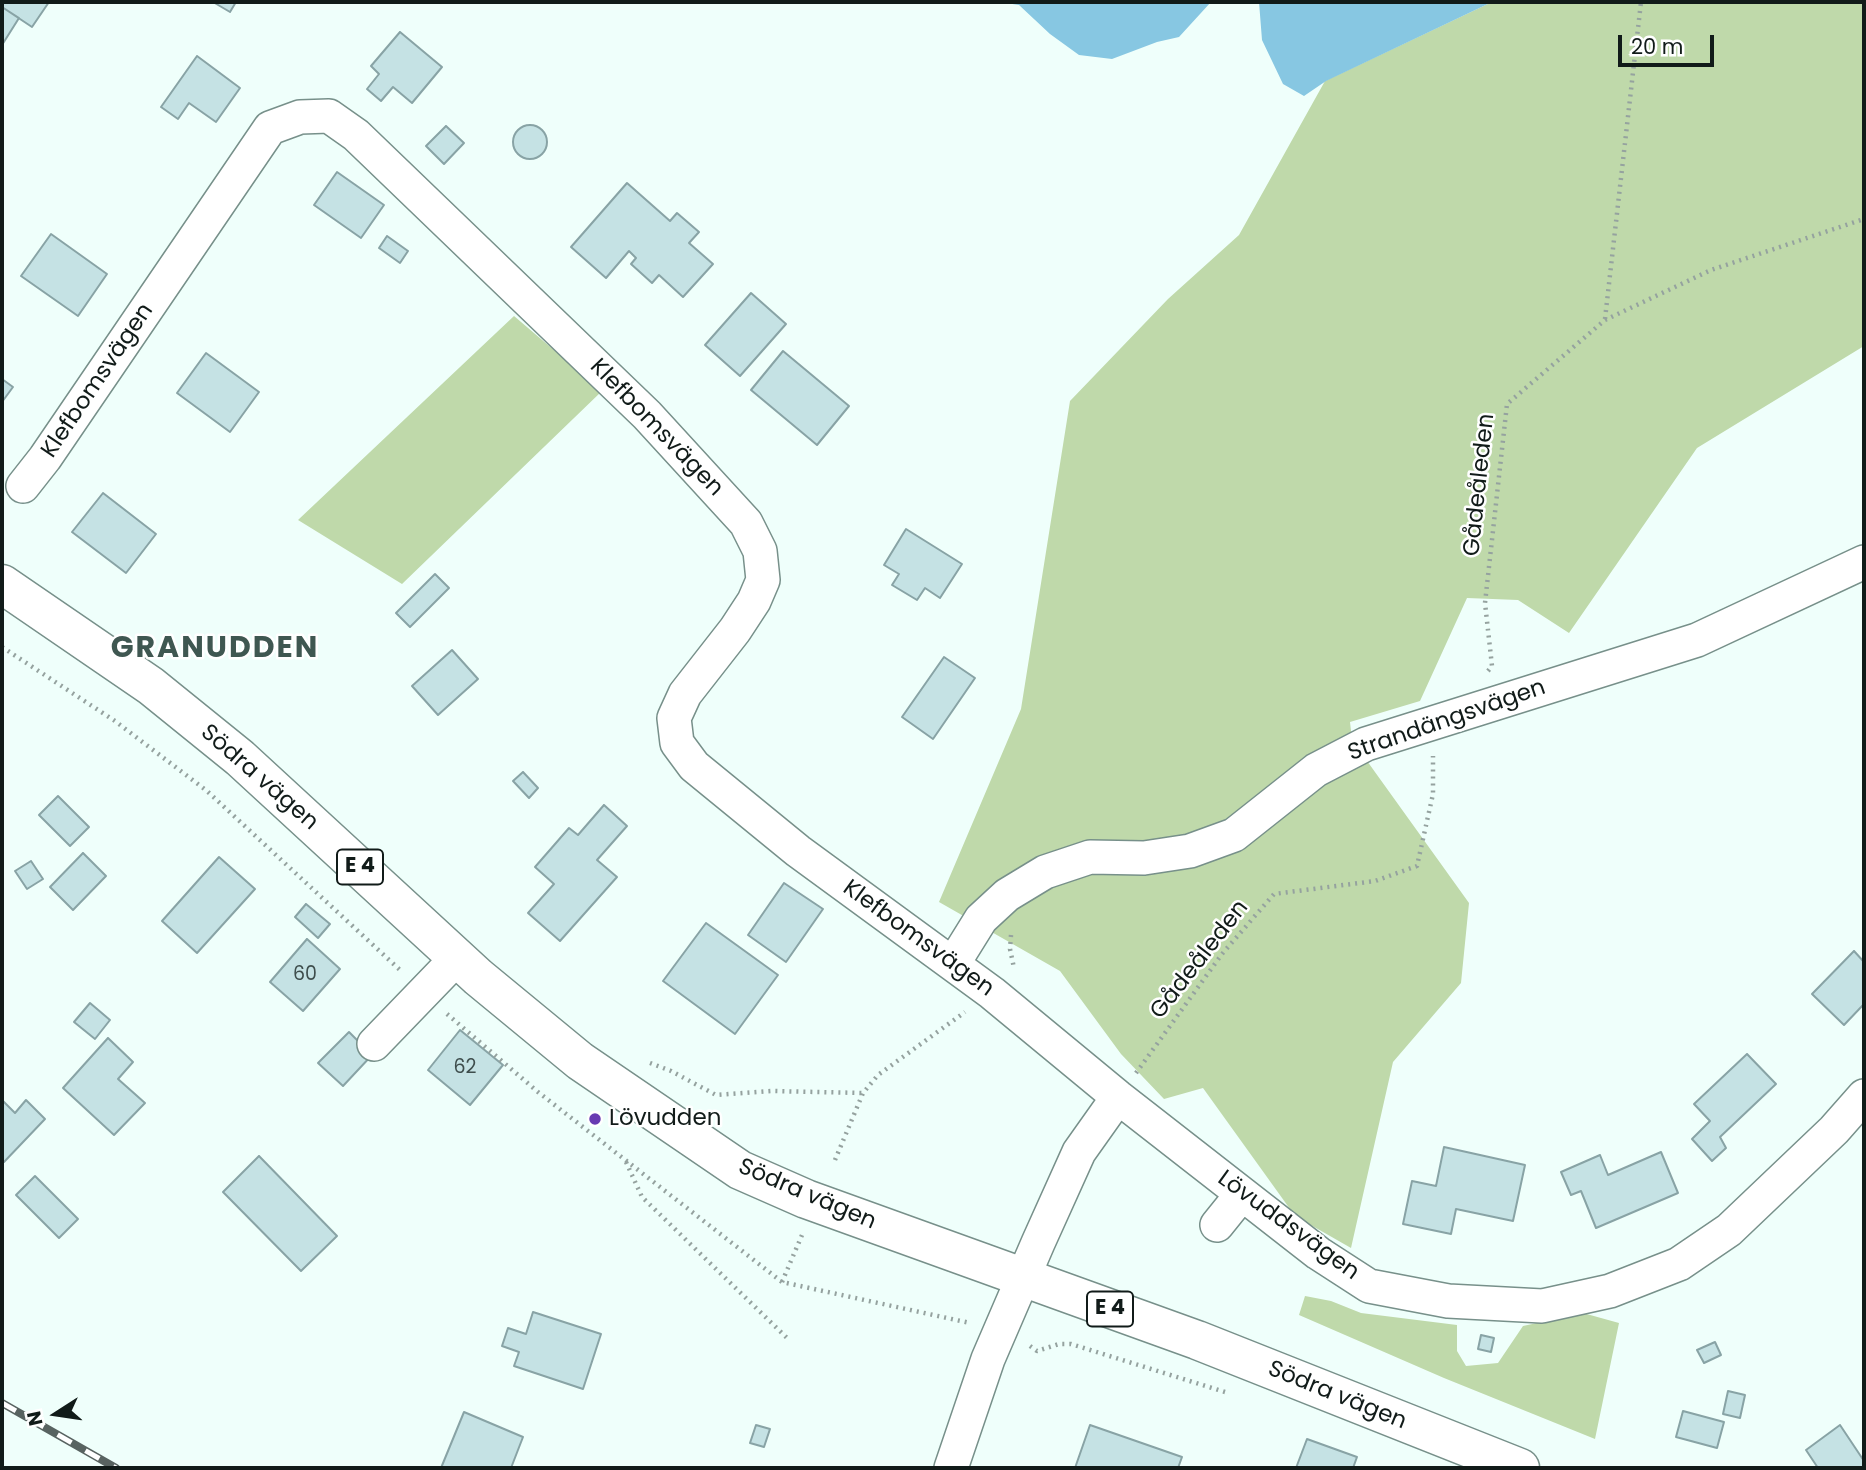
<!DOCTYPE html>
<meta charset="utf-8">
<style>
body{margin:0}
#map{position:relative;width:1866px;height:1470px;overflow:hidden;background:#effffb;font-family:Poppins,sans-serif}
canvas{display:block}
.frame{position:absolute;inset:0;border:4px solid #111b19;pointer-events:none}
.north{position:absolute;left:21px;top:1379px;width:70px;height:70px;-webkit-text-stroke:5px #fff;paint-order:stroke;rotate:258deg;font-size:19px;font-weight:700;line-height:28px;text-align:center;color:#111b19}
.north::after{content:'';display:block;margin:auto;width:24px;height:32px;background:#111b19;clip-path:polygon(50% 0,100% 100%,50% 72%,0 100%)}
.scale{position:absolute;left:1618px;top:35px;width:96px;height:32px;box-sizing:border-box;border:4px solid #111b19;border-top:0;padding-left:9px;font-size:21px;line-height:24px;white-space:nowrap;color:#111b19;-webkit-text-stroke:5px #fff;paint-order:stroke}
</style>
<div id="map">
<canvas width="1866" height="1470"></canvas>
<div class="frame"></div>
<div class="north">N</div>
<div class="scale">20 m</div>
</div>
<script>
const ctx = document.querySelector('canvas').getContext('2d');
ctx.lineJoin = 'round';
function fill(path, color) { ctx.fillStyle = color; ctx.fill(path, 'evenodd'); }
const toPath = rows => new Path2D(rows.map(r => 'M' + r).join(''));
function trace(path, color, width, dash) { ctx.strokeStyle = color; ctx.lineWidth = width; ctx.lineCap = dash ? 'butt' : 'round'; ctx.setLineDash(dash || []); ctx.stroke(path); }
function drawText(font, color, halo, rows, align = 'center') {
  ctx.font = font + ' Poppins,sans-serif'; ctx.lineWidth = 5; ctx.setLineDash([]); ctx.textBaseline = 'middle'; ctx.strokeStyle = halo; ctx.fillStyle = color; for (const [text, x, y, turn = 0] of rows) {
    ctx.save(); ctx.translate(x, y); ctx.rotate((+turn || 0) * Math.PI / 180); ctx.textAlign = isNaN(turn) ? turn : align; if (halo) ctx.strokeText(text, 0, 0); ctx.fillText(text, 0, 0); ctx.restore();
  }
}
fill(toPath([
 [1492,2,1864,2,1864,346,1697,448,1569,633,1518,600,1467,598,1420,701,1350,722,1352,740,1469,903,1461,983,1393,1062,1351,1248,1295,1216,1203,1088,1164,1099,1121,1054,1060,971,939,902,1021,709,1070,401,1168,299,1239,235,1325,81],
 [514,316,602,391,402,584,298,520],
 [1305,1296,1331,1301,1361,1313,1457,1325,1457,1351,1466,1366,1498,1363,1523,1326,1583,1313,1619,1323,1595,1439,1444,1378,1299,1315]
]), '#bfd9aa');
fill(toPath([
 [999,2,1211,2,1179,37,1157,42,1112,59,1079,55,1050,34,1019,5],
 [1259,2,1492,2,1326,81,1304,96,1283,84,1262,40]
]), '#87c7e2');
const building = toPath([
 [2,2,49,2,32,27,2,7,2,2],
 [213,2,236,2,230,12,213,2],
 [2,7,19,18,2,45,2,7],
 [400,32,442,67,412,103,393,87,381,101,367,89,379,74,371,66,400,32],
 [197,56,240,88,216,122,189,103,178,119,161,107,197,56],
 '513 142a17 17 0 1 1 34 0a17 17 0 1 1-34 0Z',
 [446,126,464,143,444,164,426,146,446,126],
 [337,172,384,205,361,238,314,205,337,172],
 [627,183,670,221,677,213,699,232,689,243,713,264,683,297,659,275,652,283,631,264,636,258,629,251,606,278,571,247,627,183],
 [51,234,107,274,78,316,21,276,51,234],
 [387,236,408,251,400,263,379,248,387,236],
 [751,293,786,324,740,376,705,345,751,293],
 [783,351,849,406,817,445,751,390,783,351],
 [206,353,259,392,230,432,177,393,206,353],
 [2,379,13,387,2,402,2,379],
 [103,493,156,534,126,573,72,532,103,493],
 [906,529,962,564,940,598,925,588,917,600,892,585,899,574,884,565,906,529],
 [435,574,449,588,410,627,396,613,435,574],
 [452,650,478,679,438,715,412,686,452,650],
 [944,657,975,678,933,739,902,717,944,657],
 [523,772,538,788,529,798,513,781,523,772],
 [58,796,89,827,70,846,39,815,58,796],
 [604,805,627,826,597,860,617,877,560,941,528,913,554,884,535,867,569,828,578,835,604,805],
 [83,853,106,876,73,910,50,887,83,853],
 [219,857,255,889,197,953,162,921,219,857],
 [31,861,43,879,27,889,15,871,31,861],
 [784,883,823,909,786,962,748,935,784,883],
 [306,904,330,924,318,938,295,917,306,904],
 [706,923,778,975,735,1034,663,981,706,923],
 [307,939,340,969,303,1011,270,982,307,939],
 [1854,951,1864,962,1864,1004,1844,1025,1812,994,1854,951],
 [90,1003,110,1020,95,1039,74,1022,90,1003],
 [460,1030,503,1065,470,1105,428,1070,460,1030],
 [349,1032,372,1055,343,1086,318,1063,349,1032],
 [108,1038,133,1062,118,1079,145,1103,114,1135,63,1088,108,1038],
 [1747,1054,1776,1084,1720,1137,1726,1148,1712,1161,1692,1139,1710,1121,1694,1104,1747,1054],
 [2,1100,15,1113,26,1100,45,1119,4,1162,2,1160,2,1100],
 [1444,1147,1525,1165,1513,1221,1456,1209,1451,1234,1403,1224,1412,1181,1436,1186,1444,1147],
 [1661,1152,1678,1193,1596,1228,1581,1191,1571,1195,1561,1172,1600,1155,1608,1175,1661,1152],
 [259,1156,337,1236,301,1271,223,1192,259,1156],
 [35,1176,78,1219,59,1238,16,1195,35,1176],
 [533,1312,601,1334,583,1389,514,1366,519,1352,502,1346,508,1328,526,1334,533,1312],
 [1481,1335,1494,1338,1491,1352,1478,1349,1481,1335],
 [1715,1342,1721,1355,1704,1363,1697,1350,1715,1342],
 [1728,1391,1745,1395,1740,1418,1723,1414,1728,1391],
 [1683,1411,1724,1422,1717,1448,1676,1437,1683,1411],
 [464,1412,523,1437,511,1468,441,1468,464,1412],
 [756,1425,770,1429,764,1447,750,1443,756,1425],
 [1090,1425,1182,1457,1178,1468,1075,1468,1090,1425],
 [1840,1425,1864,1461,1864,1468,1818,1468,1806,1450,1840,1425],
 [1307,1439,1357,1457,1353,1468,1296,1468,1307,1439]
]);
fill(building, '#c5e2e4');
trace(building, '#88a3a5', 2);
const minor = toPath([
 [23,486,45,458,270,128,300,117,329,116,356,135,647,415,746,523,760,551,763,580,754,601,735,630,685,694,674,718,677,743,694,766,798,851,992,993,1118,1097,1318,1253,1369,1286,1448,1301,1542,1306,1610,1291,1679,1264,1729,1230,1834,1130,1864,1096],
 [953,964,981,919,1007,895,1045,872,1090,857,1144,858,1190,851,1234,835,1316,770,1366,744,1697,640,1864,562],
 [374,1044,457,958],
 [1217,1225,1242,1194],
 [951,1468,988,1359,1038,1243,1079,1152,1118,1097]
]);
const highway = toPath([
 [2,584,151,686,240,758,478,977,580,1061,740,1170,806,1199,1197,1340,1520,1468]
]);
trace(minor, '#77908a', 36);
trace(highway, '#77908a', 41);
trace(toPath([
 [1605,319,1641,2],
 [2,647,115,721,207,791,400,970],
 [1488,671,1492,666,1485,603,1507,404,1605,320,1711,270,1864,219],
 [1011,935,1010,949,1014,968],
 [447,1014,538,1092,782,1282,970,1323],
 [650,1063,671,1071,716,1095,772,1091,863,1093],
 [1136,1073,1222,954,1274,894,1375,881,1417,866,1433,794,1433,756],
 [835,1160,863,1093,878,1075,965,1012],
 [626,1162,642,1197,787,1338],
 [782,1282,802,1235],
 [1030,1346,1037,1351,1059,1344,1071,1344,1225,1392]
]), '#95a29f', 4.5, [2, 5]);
trace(minor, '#fff', 33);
trace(highway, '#fff', 38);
const rail = toPath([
 [2,1403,116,1468]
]);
trace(rail, '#586361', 8);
trace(rail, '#fff', 5, [16]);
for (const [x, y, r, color] of [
 [595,1119,7,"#683ab2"]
]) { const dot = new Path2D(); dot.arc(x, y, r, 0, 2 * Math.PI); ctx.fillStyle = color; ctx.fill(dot); trace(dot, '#fff', 2.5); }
drawText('19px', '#3e4d4c', null, [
 ["60",305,975],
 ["62",465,1068]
]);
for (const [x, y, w] of [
 [360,867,46],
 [1110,1309,46]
]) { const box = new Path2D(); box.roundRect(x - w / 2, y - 17.5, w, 35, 5); ctx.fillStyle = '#fff'; ctx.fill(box); trace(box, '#111b19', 2); }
drawText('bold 21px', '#111b19', null, [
 ["E 4",360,867],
 ["E 4",1110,1309]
]);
drawText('23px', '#111b19', '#fff', [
 ["Klefbomsvägen",98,381,-56],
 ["Klefbomsvägen",656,428,46],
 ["Gådeåleden",1480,485,-84],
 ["Strandängsvägen",1447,721,-19],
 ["Södra vägen",259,778,41],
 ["Klefbomsvägen",918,939,36],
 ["Gådeåleden",1200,960,-52],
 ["Södra vägen",807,1195,23],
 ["Lövuddsvägen",1288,1226,36],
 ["Södra vägen",1337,1396,22]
]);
drawText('23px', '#111b19', '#fff', [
 ["Lövudden",609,1119]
], 'left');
ctx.letterSpacing = '2px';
drawText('bold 30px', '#3f5751', '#fff', [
 ["GRANUDDEN",215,649]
]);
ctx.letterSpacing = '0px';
</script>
